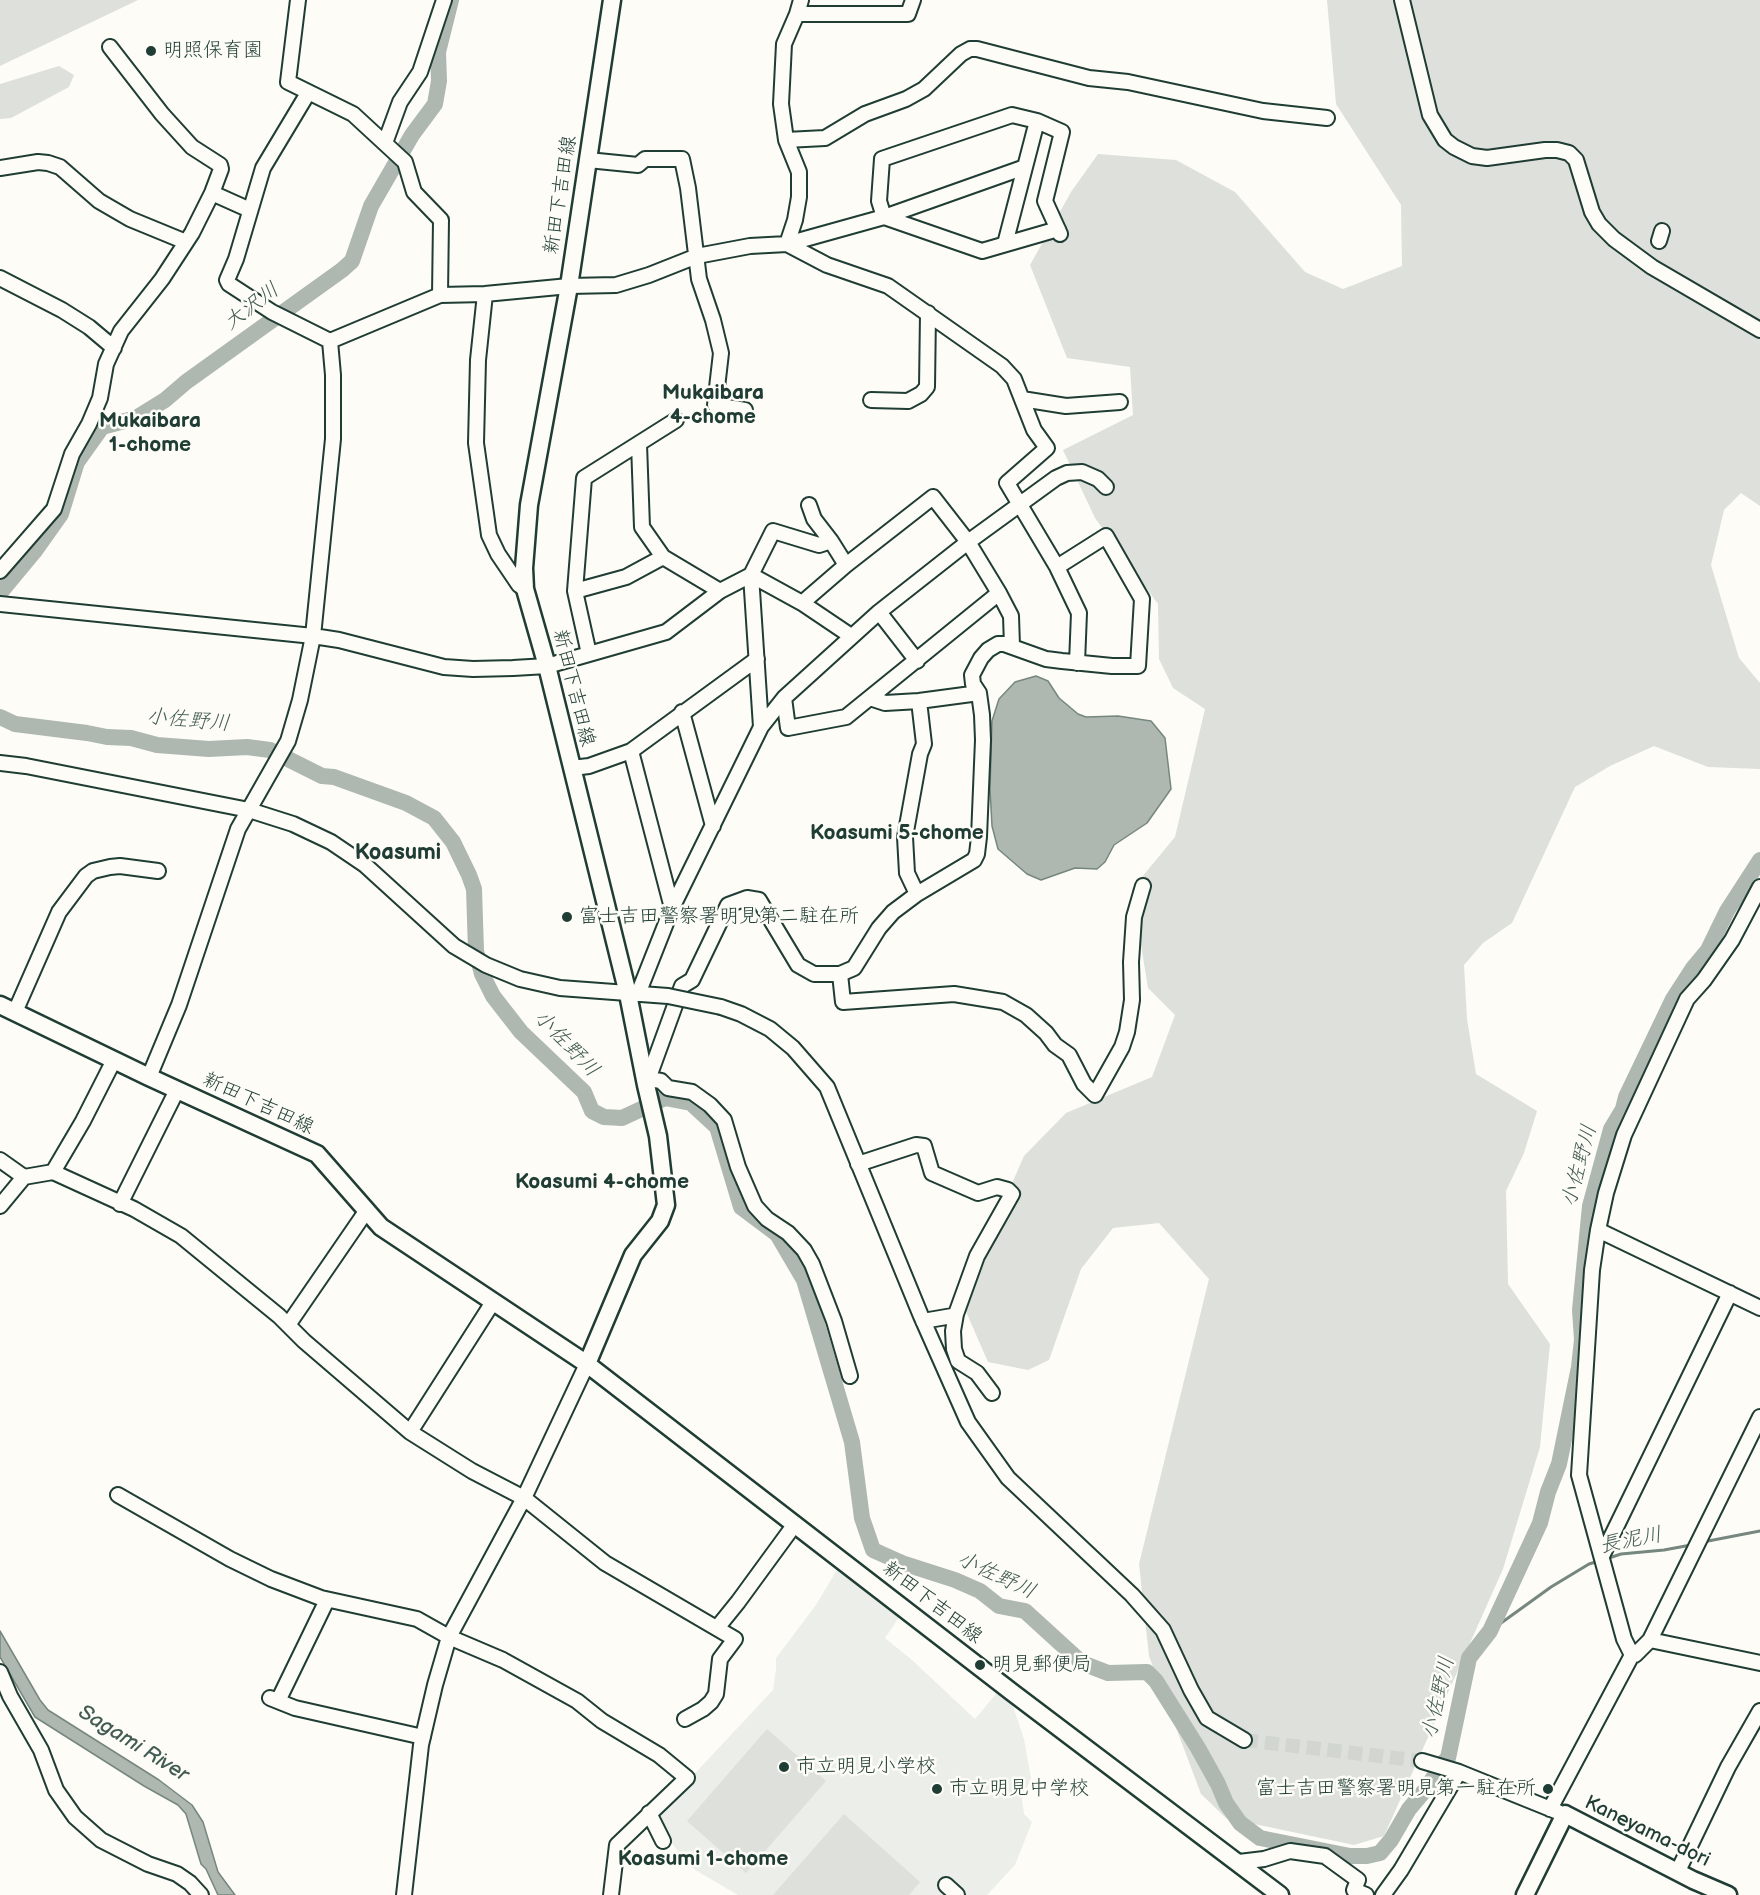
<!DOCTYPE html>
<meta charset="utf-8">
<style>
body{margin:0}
canvas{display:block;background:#fdfcf7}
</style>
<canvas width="1760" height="1895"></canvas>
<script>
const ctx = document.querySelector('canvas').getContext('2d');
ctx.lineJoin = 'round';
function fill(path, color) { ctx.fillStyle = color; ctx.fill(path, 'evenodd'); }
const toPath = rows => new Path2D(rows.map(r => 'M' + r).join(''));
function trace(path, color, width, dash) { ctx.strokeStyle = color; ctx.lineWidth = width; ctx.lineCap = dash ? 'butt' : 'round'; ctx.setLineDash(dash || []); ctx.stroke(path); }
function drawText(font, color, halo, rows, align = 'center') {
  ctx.font = font + ' "Balsamiq Sans","Klee One",sans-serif'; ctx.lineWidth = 5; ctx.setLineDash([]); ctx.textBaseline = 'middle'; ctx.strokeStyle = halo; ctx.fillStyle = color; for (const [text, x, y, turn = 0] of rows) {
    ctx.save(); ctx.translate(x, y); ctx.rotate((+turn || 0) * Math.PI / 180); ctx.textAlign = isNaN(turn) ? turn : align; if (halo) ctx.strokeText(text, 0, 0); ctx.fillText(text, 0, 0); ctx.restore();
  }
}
fill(toPath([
 [841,1563,902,1613,885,1638,912,1660,975,1719,1001,1688,1010,1698,1024,1739,1031,1778,1022,1799,1024,1814,1032,1822,1015,1865,987,1895,738,1895,697,1871,685,1862,664,1831,656,1815,773,1690,776,1669,776,1658,816,1605]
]), '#eceee9');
fill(toPath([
 [0,0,138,0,0,66],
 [1327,0,1760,0,1760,506,1741,493,1724,510,1711,565,1739,658,1760,683,1760,769,1708,767,1654,746,1610,766,1575,787,1512,923,1483,943,1464,965,1467,1019,1476,1074,1537,1111,1524,1153,1506,1191,1508,1284,1550,1344,1540,1447,1503,1569,1384,1836,1354,1845,1226,1818,1201,1794,1149,1656,1139,1564,1209,1279,1159,1223,1113,1228,1081,1269,1049,1360,1028,1370,988,1362,961,1300,1024,1156,1066,1113,1152,1077,1175,1015,1148,988,1132,889,1175,837,1205,709,1173,688,1159,659,1158,604,1095,518,1063,450,1133,415,1130,367,1067,358,1030,265,1071,192,1098,154,1176,160,1235,192,1305,272,1343,289,1402,266,1401,205,1336,104],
 [59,66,74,75,69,87,11,118,0,119,0,84],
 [767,1729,826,1781,746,1873,687,1821],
 [844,1814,920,1882,909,1895,773,1895]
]), '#dde0db');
const water = toPath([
 [1036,676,1048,681,1059,698,1078,714,1086,717,1118,716,1151,721,1165,738,1171,789,1147,823,1114,845,1105,862,1097,869,1075,868,1041,880,1027,874,998,849,992,826,990,789,992,721,999,699,1015,682,1036,676],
 [0,1631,40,1700,48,1710,159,1780,192,1805,203,1822,218,1872,235,1895,218,1895,206,1869,201,1864,186,1814,178,1805,144,1786,35,1717,0,1657,0,1631]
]);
fill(water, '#aeb8b1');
trace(water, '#75877f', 1.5);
trace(toPath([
 [1703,1542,1760,1531],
 [1606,1559,1621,1554,1664,1550,1691,1545],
 [1490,1631,1551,1587,1589,1564,1599,1561]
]), '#75877f', 3);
trace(toPath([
 [0,593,34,552,61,514,77,462,102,427,136,418,165,400,186,382,342,270,352,261,371,206,412,135,435,104,439,81,438,52,451,0],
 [0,717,15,724,87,733,107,737,131,738,157,745,209,749,247,747,270,750,322,776,334,777,406,803,434,818,453,842,469,875,474,889,476,951,482,974,493,996,521,1032,584,1092,592,1111,604,1117,622,1118,665,1098,691,1103,717,1127,741,1207,777,1234,804,1280,852,1442,862,1518,873,1550,902,1563,955,1580,980,1591,999,1606,1025,1611,1082,1663,1108,1673,1147,1672,1156,1681,1198,1748,1218,1784,1226,1803,1240,1823,1260,1838,1350,1856,1367,1856,1380,1853,1391,1840,1409,1809,1426,1789,1443,1763,1448,1758,1469,1658,1490,1631,1540,1523,1548,1492,1559,1464,1579,1367,1582,1340,1580,1310,1590,1206,1611,1129,1623,1109,1626,1097,1673,999,1693,968,1708,950,1727,911,1760,860]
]), '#aeb8b1', 16);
trace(toPath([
 [1244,1740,1422,1761]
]), '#d1d6d0', 14, [14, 7]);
const minor = toPath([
 [298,0,288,82,353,114,405,162,414,192,441,220,440,295],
 [1402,0,1430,115,1445,140,1454,147,1472,156,1487,158,1545,150,1557,150,1569,153,1576,160,1592,212,1599,224,1614,239,1652,267,1760,330],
 [797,14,908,14,913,0],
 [110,47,162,114,192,147,220,165,221,169,212,193],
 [308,93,263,168,236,259,227,280,229,284,272,312,330,341,440,295,485,294,569,286,616,285,649,275,697,256,750,246,787,244,884,217,1025,167],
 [786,140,825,138,865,114,906,99,924,89,961,54,970,49,977,49,1089,78,1128,82,1263,111,1327,118],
 [385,143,400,102,420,72,444,0],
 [588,160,638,165,645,159,682,159,688,188,699,279,713,320,721,353,715,405,745,410],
 [0,168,38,162,48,163,60,167,99,201,130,219,186,242],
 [884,217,879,201,882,159,1012,115,1037,121,1062,132,1045,201,1060,234],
 [884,217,982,251,1058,229],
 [1659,241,1662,231],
 [787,244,827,265,888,286,1002,366,1014,379,1034,430,1047,448,1007,483,1057,567,1079,613,1077,663],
 [787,244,795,220,799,197,799,172,786,140,781,104,784,44,797,14,801,0],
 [1005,244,1037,121],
 [0,278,62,310,89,327,114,348],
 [485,294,478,360,476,443,489,535,498,554,519,585,525,589],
 [1022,399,1066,406,1120,402],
 [871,400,908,401,921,394,927,387,928,313],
 [639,444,642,527,663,557,720,591],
 [809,505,814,519,831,541,846,565],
 [0,571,54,509,72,454,89,424,100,398,106,364,121,331,162,279,192,233,212,193,250,210],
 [751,575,802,603,851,636],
 [575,591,626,577,663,557],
 [802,603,846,565,933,497,968,542,999,593,1011,616,1012,646],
 [0,604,313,636,339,640,444,667,473,669,513,668,547,666,666,632,720,591,751,575],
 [879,612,917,661],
 [589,654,575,591,584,478,676,420],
 [784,698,788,728,846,717,999,593],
 [870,698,885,703,919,701,979,693],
 [682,712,713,826],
 [761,727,751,575,773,531,819,545,831,541],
 [631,751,672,908],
 [0,763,26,766,249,810,293,824,331,842,365,865,454,946,486,965,520,979,560,988,668,996],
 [572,768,589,766,631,751,757,659],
 [917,894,907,873,905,837,920,754,924,744,919,701],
 [840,974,843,1002,954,994,1003,1002,1026,1015,1046,1033,1055,1045,1069,1055,1084,1084,1095,1095,1122,1047,1127,1032,1132,1000,1131,962,1134,917,1143,886],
 [638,994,672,908,761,727,784,698,879,612,968,542,1056,478,1067,473,1082,472,1098,479,1106,487],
 [721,1007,741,1014,770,1029,793,1048,827,1087,921,1316,968,1422,1008,1478,1132,1595,1163,1630,1191,1690,1207,1718,1244,1740],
 [15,1012,59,912,86,876,93,871,110,867,120,866,158,871],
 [149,1077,179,1005,238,829,288,741,300,700,313,636,333,439,333,375,330,341],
 [649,1079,661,1081,668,1088,692,1092,710,1105,724,1120,738,1167,755,1206,767,1219,788,1233,804,1250,812,1264,834,1321,850,1376],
 [646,1085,682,986,692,980,728,905,747,898,759,900,798,965,814,974,840,974,854,968,879,928,893,912,917,894,974,860,977,854,979,837,983,740,982,715,979,693,973,684,972,675,981,658,988,650,998,644,1004,644,1046,659,1062,661,1112,666,1138,666,1142,599,1106,536,1057,567],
 [0,1160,24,1177],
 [858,1164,916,1145,924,1146,932,1173,978,1193,997,1187,1008,1190,1012,1194,977,1256,956,1314,952,1316,923,1321],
 [53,1172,83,1121,114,1060],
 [120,1204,177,1090],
 [0,1206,24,1177,53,1172,134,1209,181,1236,279,1316,304,1341,410,1432,472,1471,524,1498,605,1563,735,1639,720,1659,716,1694,711,1702,703,1709,685,1719],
 [1598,1230,1760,1308],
 [956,1314,953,1331,954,1349,958,1361,977,1373,992,1393],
 [288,1325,367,1210],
 [410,1432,493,1302],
 [118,1495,230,1559,271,1579,321,1598,417,1619,449,1637,503,1660,577,1701,602,1721,659,1755,687,1778,617,1845,611,1895],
 [1602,1556,1730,1293],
 [717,1628,738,1602,795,1524],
 [1650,1640,1760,1663],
 [1632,1655,1624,1639,1579,1475,1592,1270,1598,1230,1606,1193,1624,1135,1687,999,1704,980,1732,940,1760,887],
 [0,1672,10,1696,41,1750,56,1790,75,1817,101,1840,148,1864,177,1874,190,1883,201,1895],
 [270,1698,295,1708,423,1737],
 [278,1701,327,1600],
 [1422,1761,1459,1772,1558,1812],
 [1550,1809,1632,1655,1635,1655,1650,1640,1760,1417],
 [649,1813,663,1841],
 [1239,1862,1264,1859,1290,1851,1325,1856,1358,1880,1354,1890,1366,1895],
 [1678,1871,1728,1767,1760,1711],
 [946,1885,957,1895],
 [404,1895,421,1745,435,1685,449,1637,524,1498,587,1364],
 [1383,1895,1401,1870,1459,1772]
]);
const major = toPath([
 [0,1005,149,1077,317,1154,381,1227,587,1364,1013,1693,1280,1895],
 [587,1364,633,1255,660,1221,666,1205,658,1136,646,1085,628,994,547,666,525,589,524,568,529,505,569,286,612,0],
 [1525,1895,1565,1814,1693,1880,1728,1895]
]);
trace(minor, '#1f3d34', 18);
trace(major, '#1f3d34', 21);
trace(minor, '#fdfcf7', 14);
trace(major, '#fdfcf7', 16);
const minorBridge = toPath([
 [668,996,721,1007]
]);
trace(minorBridge, '#1f3d34', 18, []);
trace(minorBridge, '#fdfcf7', 14);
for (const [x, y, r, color] of [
 [151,51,6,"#1f3d34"],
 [567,917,6,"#1f3d34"],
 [980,1665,6,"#1f3d34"],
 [784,1767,6,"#1f3d34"],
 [937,1789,6,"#1f3d34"],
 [1548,1789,6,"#1f3d34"]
]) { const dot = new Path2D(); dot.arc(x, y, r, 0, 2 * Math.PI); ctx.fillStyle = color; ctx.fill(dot); trace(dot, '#fdfcf7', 2); }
drawText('20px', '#1f3d34', '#fdfcf7', [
 ["明照保育園",163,51],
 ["富士吉田警察署明見第二駐在所",579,917],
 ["明見郵便局",992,1665],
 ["市立明見小学校",796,1767],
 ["市立明見中学校",949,1789],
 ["富士吉田警察署明見第一駐在所",1536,1789,"right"]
], 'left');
drawText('20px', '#1f3d34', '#fdfcf7', [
 ["新田下吉田線",561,195,-81],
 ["新田下吉田線",573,688,76],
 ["新田下吉田線",258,1104,25],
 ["新田下吉田線",932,1603,38],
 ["Kaneyama-dori",1647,1832,26]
]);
drawText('italic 21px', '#435c53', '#fdfcf7', [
 ["大沢川",252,307,-37],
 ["小佐野川",188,721,5],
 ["小佐野川",566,1044,46],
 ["小佐野川",1580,1166,-75],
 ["長泥川",1631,1541,-11],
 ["小佐野川",996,1576,25],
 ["小佐野川",1439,1698,-77],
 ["Sagami River",133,1744,32]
]);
drawText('bold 21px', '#1f3d34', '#fdfcf7', [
 ["Mukaibara",713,394],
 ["4-chome",713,418],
 ["Mukaibara",150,422],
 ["1-chome",150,446],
 ["Koasumi 5-chome",897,834],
 ["Koasumi 4-chome",602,1183],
 ["Koasumi 1-chome",703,1860]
]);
drawText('bold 22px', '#1f3d34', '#fdfcf7', [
 ["Koasumi",398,853]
]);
</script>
